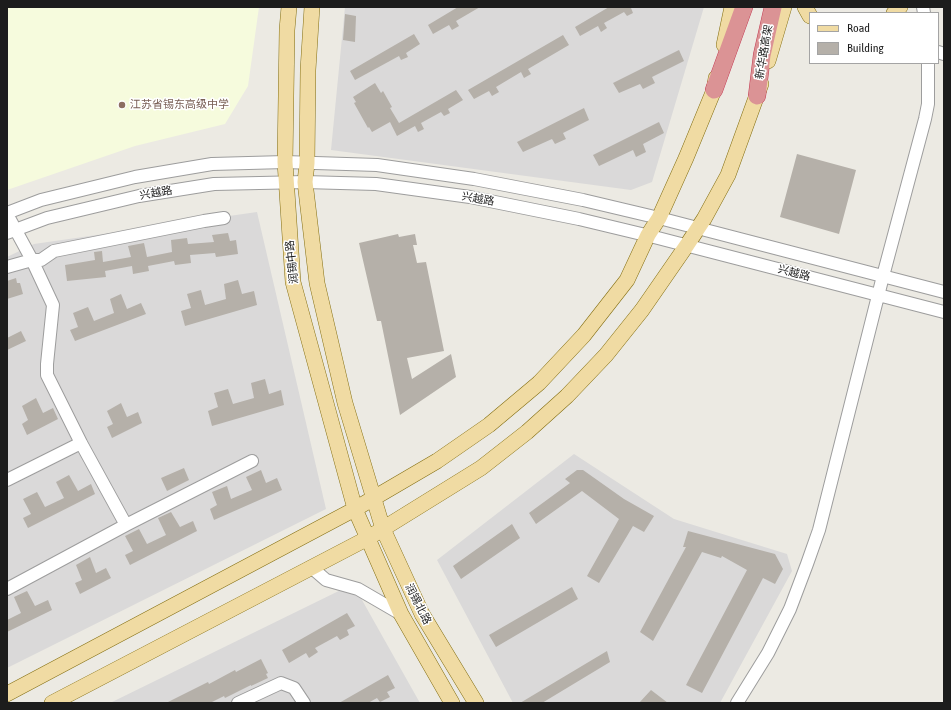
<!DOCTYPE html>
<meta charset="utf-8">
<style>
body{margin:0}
#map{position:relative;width:951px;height:710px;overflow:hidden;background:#eceae3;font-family:"Asap Condensed",sans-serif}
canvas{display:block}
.frame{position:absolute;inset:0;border:8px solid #1c1c1c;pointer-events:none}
.legend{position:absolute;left:809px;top:12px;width:130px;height:52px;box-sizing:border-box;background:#fff;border:1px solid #a4a4a4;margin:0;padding:5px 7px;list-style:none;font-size:12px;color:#1c1c1c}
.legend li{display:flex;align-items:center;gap:8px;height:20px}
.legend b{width:20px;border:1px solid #a4a4a4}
</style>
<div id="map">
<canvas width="951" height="710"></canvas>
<div class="frame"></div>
<ul class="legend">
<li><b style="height:5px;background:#f0dba3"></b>Road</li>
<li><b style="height:11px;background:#b5b0a9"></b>Building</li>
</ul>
</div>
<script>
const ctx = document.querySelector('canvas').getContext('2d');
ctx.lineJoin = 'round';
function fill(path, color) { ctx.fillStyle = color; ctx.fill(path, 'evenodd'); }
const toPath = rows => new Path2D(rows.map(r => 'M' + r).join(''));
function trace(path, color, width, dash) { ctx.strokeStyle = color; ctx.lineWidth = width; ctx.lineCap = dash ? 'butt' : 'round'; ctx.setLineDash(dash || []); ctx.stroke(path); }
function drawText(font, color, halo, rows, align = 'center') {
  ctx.font = font + ' "Asap Condensed","Noto Sans SC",sans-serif'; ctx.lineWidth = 3; ctx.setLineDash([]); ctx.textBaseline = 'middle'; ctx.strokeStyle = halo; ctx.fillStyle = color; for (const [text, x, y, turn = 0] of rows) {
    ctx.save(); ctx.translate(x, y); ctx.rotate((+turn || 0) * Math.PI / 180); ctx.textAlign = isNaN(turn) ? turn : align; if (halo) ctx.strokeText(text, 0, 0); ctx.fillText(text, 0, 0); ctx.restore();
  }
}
fill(toPath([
 [345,7,704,7,652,182,631,190,331,150],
 [257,212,326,509,7,668,7,257,34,244],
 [574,454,674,519,787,554,792,571,720,703,513,703,437,560],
 [353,584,420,703,110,703]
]), '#dad9d9');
fill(toPath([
 [7,7,259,7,248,86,225,124,135,146,7,190]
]), '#f6fbdd');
fill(toPath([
 [458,7,480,7,456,21,459,26,452,30,449,25,433,34,428,25],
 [609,7,633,7,631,8,633,13,627,16,624,12,604,23,607,28,601,32,598,26,580,36,575,27],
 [345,14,356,16,355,42,343,40],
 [414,34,420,44,406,53,408,57,401,60,399,56,355,80,350,71],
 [563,35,569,45,528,69,531,74,524,78,521,72,496,87,499,92,492,96,489,91,474,99,468,90],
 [679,50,684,61,652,77,655,83,643,89,640,84,619,93,613,83],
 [375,83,381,93,383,91,392,107,390,108,399,123,456,90,463,100,448,109,450,113,444,116,441,112,421,123,424,129,418,132,415,126,397,136,390,122,372,132,369,127,368,128,354,103,356,102,353,97],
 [584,108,589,120,563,133,566,139,555,144,552,139,523,152,517,142],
 [659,122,664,133,643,144,646,152,636,157,633,150,599,166,593,155],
 [797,154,856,170,839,234,780,217],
 [228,233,230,241,236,240,238,254,216,257,215,253,190,255,191,263,175,265,174,261,148,266,149,271,133,274,132,266,105,271,106,277,67,281,65,265,95,260,94,252,102,251,103,262,131,257,128,246,144,243,147,257,172,252,171,240,187,238,188,244,214,242,212,235],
 [398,234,399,237,415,234,417,245,413,245,417,263,426,262,444,351,407,358,412,379,451,354,456,377,400,415,381,321,377,321,359,243],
 [16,278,17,283,20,283,23,294,7,299,7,281],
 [238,280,242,294,254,291,257,305,185,326,181,311,191,308,187,294,201,290,205,305,226,299,224,284],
 [121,294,127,309,141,303,146,314,75,341,70,330,78,327,73,313,88,307,94,321,114,313,110,299],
 [21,331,26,341,7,350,7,338],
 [265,379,269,394,281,390,284,405,212,426,208,411,218,407,214,393,228,389,233,404,254,398,251,383],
 [36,398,43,413,53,408,58,419,27,435,22,424,28,420,22,406],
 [121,403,127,417,138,412,142,423,112,438,107,427,113,424,107,411],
 [184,468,189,480,167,491,161,478],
 [261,470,266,483,277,478,282,490,214,520,210,509,217,505,212,492,227,486,231,499,252,490,246,477],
 [577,470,583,470,624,499,654,516,644,532,633,526,599,583,587,576,619,519,582,491,536,524,529,513,570,483,565,479],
 [69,475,78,491,91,484,95,494,28,528,23,518,31,514,23,499,37,492,45,507,64,498,56,482],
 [171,512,180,527,193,521,197,531,130,565,125,555,133,551,125,536,139,529,147,544,166,535,158,518],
 [512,524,520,538,461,579,453,566],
 [688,531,775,554,783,569,775,584,763,578,702,693,686,685,747,570,722,556,721,558,702,552,653,641,640,632,686,547,683,547],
 [90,557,96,573,106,568,111,578,80,594,75,583,82,580,76,565],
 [572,587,578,599,496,647,489,635],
 [27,591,35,606,48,600,52,610,7,632,7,620,21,613,14,597],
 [347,613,355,626,347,630,349,635,340,640,337,636,315,648,318,652,309,658,306,653,289,663,282,650],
 [607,651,610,662,542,703,520,703],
 [261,659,268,673,266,674,268,678,251,686,251,685,225,698,224,696,210,703,166,703,208,682,209,684,235,670,236,672],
 [388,675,395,688,387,692,390,697,380,702,377,698,368,703,339,703],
 [651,690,668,703,639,703]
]), '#b5b0a9');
const minor = toPath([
 [923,7,924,13],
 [938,52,944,54],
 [7,213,41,200,135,177,212,164,285,162,377,165,474,179,583,200,659,218,944,292],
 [7,214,32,260,53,305,47,364,47,375,81,443,126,525],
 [7,233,47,218,139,196,214,184,305,182,376,184,470,197,579,219,654,237,944,312],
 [7,267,32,260,41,260,54,251,204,221,224,218],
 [7,480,81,443],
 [311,567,326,580,358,589,401,614],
 [7,589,126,525,252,461],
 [238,703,281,683,294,688,304,703],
 [737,703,768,653,790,609,807,564,819,530,883,276,925,119,928,104,928,63]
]);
const major = toPath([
 [289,7,287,30,285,162,293,282,355,509,401,614,452,703],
 [312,7,308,70,307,163,305,182,317,283,345,403,383,529,422,614,476,703],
 [805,7,810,16],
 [894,13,900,7],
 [724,45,732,7],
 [768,61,784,7],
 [7,694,355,509,437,461,489,425,539,383,584,335,627,280,648,235,659,218,686,158,714,90,716,78],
 [52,703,368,538,481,468,527,432,567,396,606,355,642,310,687,245,704,219,728,175,761,84]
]);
const highway = toPath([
 [714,90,744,7],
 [757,96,762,55,773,7]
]);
trace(minor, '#9d9d9d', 14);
trace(major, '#836e11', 16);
trace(highway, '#c23852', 18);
trace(minor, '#fff', 12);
trace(major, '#f0dba3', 15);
trace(highway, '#db9395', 17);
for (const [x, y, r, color] of [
 [122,105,4,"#8d6e63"]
]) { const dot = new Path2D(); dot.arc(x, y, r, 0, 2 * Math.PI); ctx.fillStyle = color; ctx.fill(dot); trace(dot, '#fff', 1.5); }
drawText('11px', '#1c1c1c', '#fff', [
 ["新华路高架",764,52,-80],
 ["兴越路",156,193,-10],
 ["兴越路",478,199,10],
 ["润锡中路",292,262,-96],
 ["兴越路",794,273,14],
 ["润锡北路",418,604,63]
]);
drawText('11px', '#785e54', '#fff', [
 ["江苏省锡东高级中学",130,105]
], 'left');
</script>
